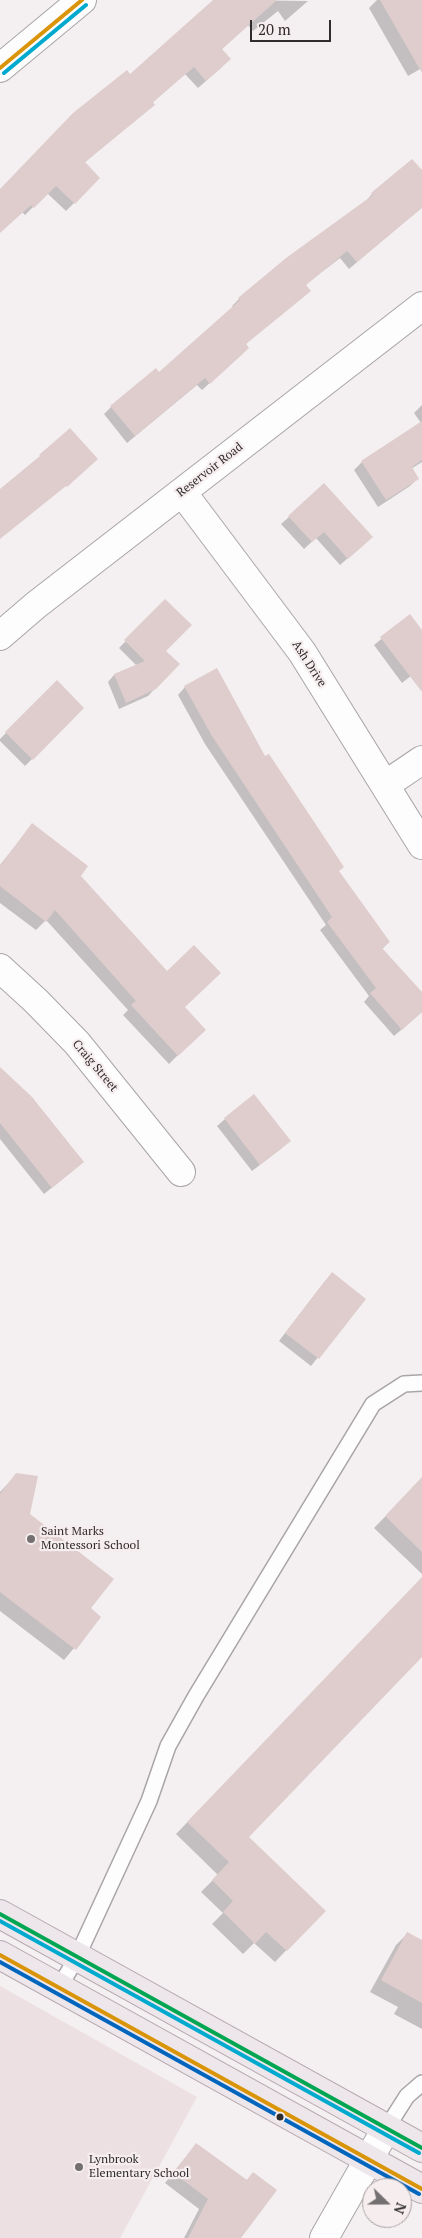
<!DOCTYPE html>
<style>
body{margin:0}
#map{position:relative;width:422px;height:2238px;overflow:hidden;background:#f4eff0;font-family:"PT Serif",serif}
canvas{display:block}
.north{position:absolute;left:362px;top:2178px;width:50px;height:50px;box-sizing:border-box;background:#f6edef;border:1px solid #a6a0a1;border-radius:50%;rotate:112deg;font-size:14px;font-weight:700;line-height:20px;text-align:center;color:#2f2c2c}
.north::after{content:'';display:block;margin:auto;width:18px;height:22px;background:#747071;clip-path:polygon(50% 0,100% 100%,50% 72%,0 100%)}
.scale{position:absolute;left:250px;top:20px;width:81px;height:22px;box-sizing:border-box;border:2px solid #2f2c2c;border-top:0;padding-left:6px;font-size:15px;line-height:18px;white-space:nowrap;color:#2f2c2c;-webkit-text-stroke:4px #f6edef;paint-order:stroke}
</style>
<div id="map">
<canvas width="422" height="2238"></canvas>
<div class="north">N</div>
<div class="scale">20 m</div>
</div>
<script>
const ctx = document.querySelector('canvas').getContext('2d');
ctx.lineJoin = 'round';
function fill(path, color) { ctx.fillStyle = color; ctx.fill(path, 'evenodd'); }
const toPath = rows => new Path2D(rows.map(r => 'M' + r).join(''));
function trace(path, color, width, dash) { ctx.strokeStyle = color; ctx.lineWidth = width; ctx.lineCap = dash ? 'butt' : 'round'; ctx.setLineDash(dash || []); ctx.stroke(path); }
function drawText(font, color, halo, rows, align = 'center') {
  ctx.font = font + ' "PT Serif",serif'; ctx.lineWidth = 4.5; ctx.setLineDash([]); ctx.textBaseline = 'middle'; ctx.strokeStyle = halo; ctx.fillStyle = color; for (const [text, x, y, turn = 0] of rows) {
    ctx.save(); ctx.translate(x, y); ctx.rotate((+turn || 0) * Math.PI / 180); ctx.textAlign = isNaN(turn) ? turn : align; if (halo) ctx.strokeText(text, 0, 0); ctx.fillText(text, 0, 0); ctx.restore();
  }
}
fill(toPath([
 [0,1986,197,2097,120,2238,0,2238]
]), '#ede0e2');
fill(toPath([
 [234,0,308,1,285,21,278,11,253,31,248,25,221,50,222,67,198,88,185,74,152,103,145,112,84,163,99,178,66,211,47,193,25,215,22,212,0,232,0,190,130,76],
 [377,0,422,0,422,68,408,76,369,8],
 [422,172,422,207,349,269,340,258,305,285,245,345,241,355,202,390,197,385,127,443,104,414,111,407,159,374,233,307,232,306,239,299,365,202,372,194],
 [422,405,422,462,411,469,417,479,410,486,378,507,354,470,362,462,421,423,414,413],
 [289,517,364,544,340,565,316,538,304,549,281,524],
 [165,601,165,651,178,664,148,696,119,709,108,682,114,675,137,666,119,648],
 [409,616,422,632,422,667,402,683,374,645],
 [57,682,83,708,25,766,0,741,0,739],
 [185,687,265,758,338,872,389,942,382,949,422,994,422,1012,394,1036,364,1002,369,996,320,930,326,925,205,744,178,695],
 [32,825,167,973,184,1007,204,1029,169,1064,123,1015,128,1010,46,920,36,930,0,903,0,865],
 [0,1069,75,1169,44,1194,0,1139],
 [225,1119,282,1148,252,1171,217,1126],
 [325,1281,364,1299,311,1366,279,1341],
 [17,1474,29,1514,89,1609,100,1617,64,1660,0,1611,0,1492],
 [422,1479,422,1574,374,1528],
 [422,1579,422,1655,248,1837,324,1911,275,1962,254,1943,243,1954,212,1924,223,1913,201,1892,218,1875,176,1834],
 [408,1933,422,1941,422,2029,394,2014,398,2007,370,1992,396,1945],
 [196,2144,246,2181,253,2173,239,2238,184,2238,199,2209,165,2183]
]), '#0003');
fill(toPath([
 [213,0,277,0,222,49,231,59,206,81,194,67,153,102,155,105,85,162,100,178,75,204,56,186,34,208,31,205,0,233,0,189,73,113,127,70,130,74],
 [380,0,422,0,422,73],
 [412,159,422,170,422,208,357,262,347,251,306,285,311,291,246,344,249,348,210,384,205,378,135,436,110,406,156,368,159,372,240,300,238,298,286,258,373,195,371,193],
 [422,421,422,460,412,467,419,479,386,500,361,461],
 [70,428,98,459,67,487,66,486,0,539,0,489,40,456,39,455],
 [324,483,373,537,348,559,324,532,312,542,288,516],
 [165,599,192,625,166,651,180,664,156,689,126,703,114,674,145,661,124,640],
 [410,614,422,630,422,692,380,637],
 [217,668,265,756,269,754,344,867,339,871,390,942,382,948,422,992,422,1012,402,1030,370,993,376,988,327,922,332,917,212,736,184,686],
 [57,680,84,708,33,760,5,732],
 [32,823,88,866,81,876,167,971,194,945,221,973,185,1007,206,1030,178,1056,131,1005,136,1001,55,910,46,922,0,886,0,866],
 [0,1067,32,1097,84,1162,52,1188,0,1123],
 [254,1094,291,1141,260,1165,224,1118],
 [332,1272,366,1299,319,1359,285,1333],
 [16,1473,38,1476,30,1514,114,1579,91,1608,101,1617,76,1650,0,1592,0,1494],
 [422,1477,422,1552,385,1516],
 [422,1577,422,1657,249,1837,326,1911,287,1951,266,1932,255,1944,223,1912,233,1901,212,1880,229,1862,187,1822],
 [407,1932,422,1940,422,2003,381,1980],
 [196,2143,247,2180,253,2172,277,2190,241,2238,188,2238,208,2199,174,2173]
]), '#dfcdcd');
const lane = toPath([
 [59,1988,77,1957,149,1801,168,1746,196,1696,373,1404,404,1384,422,1383],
 [386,2129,407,2096,422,2083]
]);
const street = toPath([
 [182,492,302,652,422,845],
 [0,636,36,605,422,306],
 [385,785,422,760],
 [0,968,36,1001,77,1043,181,1172],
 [324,2238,386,2129]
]);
const secondary = toPath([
 [0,68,82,0]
]);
const primary = toPath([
 [0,1914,422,2148],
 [0,1955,422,2189]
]);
trace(lane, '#a9a5a6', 18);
trace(street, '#a9a5a6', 30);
trace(secondary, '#a9a5a6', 30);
trace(primary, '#b6a9b0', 30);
trace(lane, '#fdfdfd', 15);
trace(street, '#fdfdfd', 28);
trace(secondary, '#fdfdfd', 28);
trace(primary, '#ede6ea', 28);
trace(toPath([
 [0,68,82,0],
 [0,1955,422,2189]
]), '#d99407', 4);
trace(toPath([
 [4,73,86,5],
 [0,1921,419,2153]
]), '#00a9ce', 4);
trace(toPath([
 [0,1962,419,2194]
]), '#0065bd', 4);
trace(toPath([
 [0,1914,422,2148]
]), '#00a651', 4);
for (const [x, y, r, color] of [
 [31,1539,5,"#747071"],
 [280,2117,4.5,"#2f2c2c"],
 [79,2167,5,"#747071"]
]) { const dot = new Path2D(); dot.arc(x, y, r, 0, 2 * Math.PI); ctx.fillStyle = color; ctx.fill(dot); trace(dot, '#f6edef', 2); }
drawText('12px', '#2f2c2c', '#f6edef', [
 ["Reservoir Road",210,470,-38],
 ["Ash Drive",309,664,57],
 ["Craig Street",95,1066,50]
]);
drawText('12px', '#2f2c2c', '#f6edef', [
 ["Saint Marks",41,1532],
 ["Montessori School",41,1546],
 ["Lynbrook",89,2160],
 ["Elementary School",89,2174]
], 'left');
</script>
